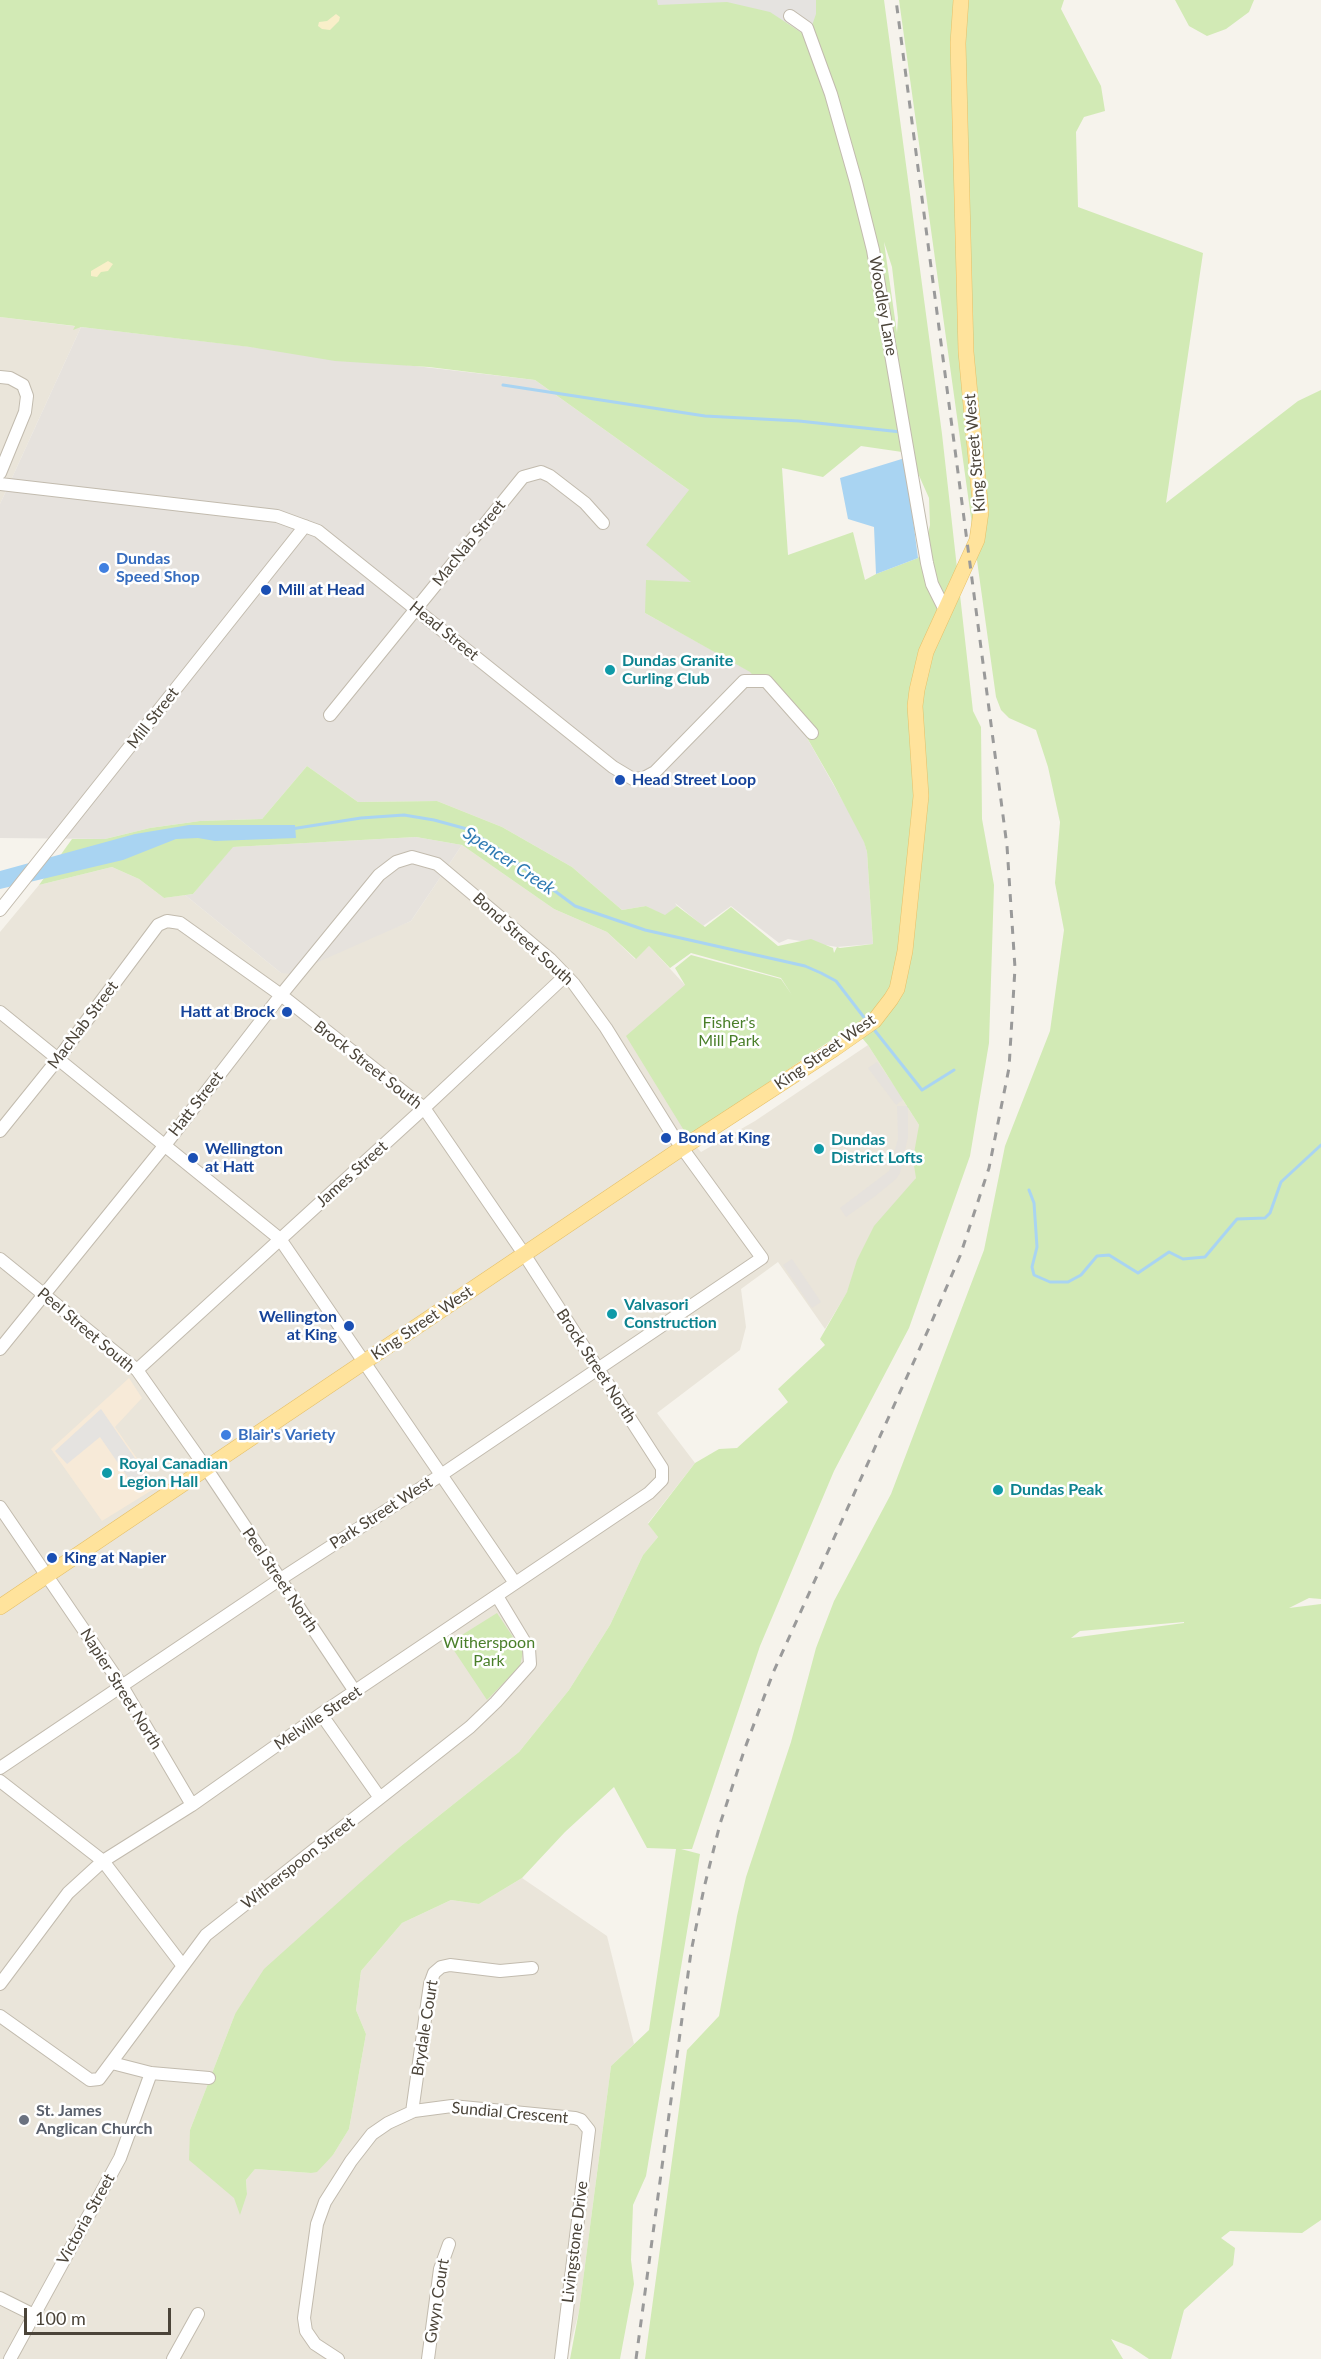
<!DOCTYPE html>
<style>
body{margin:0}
#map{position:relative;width:1321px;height:2359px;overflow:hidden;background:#f6f3ec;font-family:Lato,sans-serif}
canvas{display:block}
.scale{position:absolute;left:24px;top:2308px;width:147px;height:27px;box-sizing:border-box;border:3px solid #4b4439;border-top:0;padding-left:8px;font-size:18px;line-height:21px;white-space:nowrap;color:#4b4439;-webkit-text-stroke:4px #fff;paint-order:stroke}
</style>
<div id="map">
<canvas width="1321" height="2359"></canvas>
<div class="scale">100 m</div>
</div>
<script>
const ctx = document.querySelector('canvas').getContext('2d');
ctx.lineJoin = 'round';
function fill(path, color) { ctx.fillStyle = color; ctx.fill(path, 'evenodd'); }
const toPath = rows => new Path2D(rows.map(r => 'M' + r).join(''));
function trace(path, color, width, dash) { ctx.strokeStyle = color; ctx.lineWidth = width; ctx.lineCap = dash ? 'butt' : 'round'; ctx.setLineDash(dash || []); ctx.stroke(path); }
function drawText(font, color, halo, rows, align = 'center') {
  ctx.font = font + ' Lato,sans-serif'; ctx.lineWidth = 5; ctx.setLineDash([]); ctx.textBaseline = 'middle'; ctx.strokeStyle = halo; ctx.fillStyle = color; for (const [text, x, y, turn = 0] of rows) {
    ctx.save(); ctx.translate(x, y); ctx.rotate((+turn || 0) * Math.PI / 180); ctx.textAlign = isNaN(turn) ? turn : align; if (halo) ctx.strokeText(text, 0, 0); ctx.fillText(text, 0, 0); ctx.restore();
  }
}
fill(toPath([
 [0,317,81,327,0,504],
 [462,845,554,909,607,932,635,959,649,946,685,985,688,1137,701,1152,755,1121,868,1045,919,1125,916,1178,825,1329,778,1262,741,1289,746,1327,740,1350,657,1413,695,1463,648,1523,658,1537,643,1555,610,1625,569,1690,519,1752,401,1846,235,2014,190,2130,247,2194,246,2180,255,2169,311,2173,333,2155,349,2129,366,2034,356,2010,361,1971,402,1923,451,1900,479,1904,522,1878,607,1936,634,2044,611,2066,579,2311,567,2359,0,2359,0,932,39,885,112,867,139,879,164,898,185,895,281,973,411,921]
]), '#eae5da');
fill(toPath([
 [129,1378,142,1398,115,1427,157,1487,102,1521,51,1449]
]), '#f7ead8');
fill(toPath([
 [81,327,535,380,689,490,692,582,645,613,751,672,798,722,863,837,867,852,873,944,837,947,788,939,779,943,731,906,703,926,675,903,677,906,665,916,646,906,622,910,572,867,502,827,437,801,358,802,307,766,262,819,200,821,150,828,105,839,0,838,0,504],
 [416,837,462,845,411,921,291,974,281,973,185,895,193,894,232,847],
 [877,1062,904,1099,896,1105,868,1068],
 [897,1106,908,1106,908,1137,900,1173,896,1179,874,1197,846,1217,840,1208,889,1171,898,1139],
 [792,1259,821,1302,812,1308,783,1265]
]), '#e6e2dd');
fill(toPath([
 [0,0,884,0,942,434,973,711,981,727,982,819,994,885,989,1043,970,1156,909,1328,834,1471,760,1646,692,1849,681,1849,700,1854,646,2176,633,2205,631,2260,634,2284,620,2359,570,2359,579,2311,611,2066,649,2030,676,1849,647,1848,614,1787,565,1832,522,1878,479,1904,451,1900,402,1923,361,1971,356,2010,366,2034,349,2129,333,2155,317,2172,311,2173,255,2169,246,2180,247,2194,240,2215,234,2198,189,2160,190,2130,235,2014,264,1969,401,1846,519,1752,569,1690,610,1625,643,1555,658,1537,648,1524,695,1463,719,1449,737,1448,788,1402,778,1389,825,1345,820,1339,847,1292,857,1260,874,1226,916,1178,913,1159,919,1125,868,1045,852,1026,688,1137,626,1036,685,985,675,968,691,955,781,979,792,995,781,978,691,953,670,968,649,946,636,959,607,932,554,909,462,845,416,837,233,847,193,894,164,898,139,879,112,867,39,885,72,839,105,839,150,828,200,821,262,819,307,766,358,802,437,801,502,827,572,867,622,910,646,906,665,915,677,906,705,927,731,907,778,946,811,939,833,948,834,953,837,947,840,948,873,944,867,852,864,842,833,783,798,722,750,672,645,613,646,580,691,582,646,545,689,490,535,380,429,367,335,361,250,347,81,327,73,330,75,326,0,317],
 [884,242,892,267,898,318,897,333],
 [861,446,909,453,929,498,930,525,926,543,918,558,876,574,865,580,853,532,788,555,782,468,823,477],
 [899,0,1064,0,1061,9,1101,86,1105,111,1084,117,1076,132,1078,207,1203,253,1166,503,1298,401,1321,390,1321,1599,1309,1598,1289,1608,1321,1604,1321,2220,1302,2233,1230,2231,1221,2238,1235,2248,1233,2265,1184,2310,1171,2359,1149,2359,1131,2347,1111,2339,1123,2359,645,2359,687,2050,719,2016,737,1916,746,1877,791,1742,816,1648,834,1601,891,1494,984,1250,1005,1146,1050,1031,1064,930,1055,883,1060,822,1048,767,1036,730,1009,718,1001,710,996,697],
 [1184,1622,1184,1623,1071,1638,1080,1631],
 [1175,0,1254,0,1249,12,1226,29,1207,36,1189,26],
 [497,1613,523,1652,520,1666,487,1700,449,1643]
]), '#d2eab5');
fill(toPath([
 [336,14,340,17,339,21,330,30,322,29,318,26,319,22,327,21],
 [108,261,113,264,108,271,101,272,97,277,91,276,91,271]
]), '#f9efc9');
fill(toPath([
 [657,0,816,0,816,14,808,37,770,12,727,2,658,5],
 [101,1409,152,1483,138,1492,100,1437,67,1464,55,1451]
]), '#e5e3e0');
fill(toPath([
 [905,458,918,558,876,574,874,527,848,519,840,478],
 [189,825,295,825,296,838,215,841,198,838,176,839,123,860,0,889,0,871,135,834]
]), '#a9d4f2');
trace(toPath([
 [503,385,705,416,799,421,901,432],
 [291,829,361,818,404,815,434,820,467,829,497,848,575,906,645,930,805,966,821,973,836,981,866,1020],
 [872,1027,922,1090,954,1070],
 [1029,1190,1034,1203,1037,1247,1032,1267,1034,1275,1050,1282,1068,1282,1081,1275,1097,1256,1109,1255,1138,1273,1169,1252,1183,1259,1205,1257,1237,1219,1265,1218,1270,1213,1281,1182,1321,1145]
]), '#a9d4f2', 3);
const minor = toPath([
 [790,16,807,28,831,94,856,182,873,250,927,563,932,584,944,608],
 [0,377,10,378,23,385,27,396,25,412,0,473],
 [0,484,277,516,318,531,613,767,633,779,644,778,655,772,744,681,766,681,812,733],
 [330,715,523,477,541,472,550,476,585,503,603,523],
 [0,910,305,526],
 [0,1012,280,1239,515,1583],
 [0,1131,58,1059,158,925,167,921,180,923,281,995,424,1108,524,1254,662,1468,662,1480,649,1493,321,1714,192,1805,103,1861,68,1893,0,1984],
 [0,1259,137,1370,206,1468,356,1693],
 [0,1349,165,1145,281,995,379,875,396,862,412,857,437,864,550,959,574,984,606,1028,672,1134,762,1258,441,1475,279,1580,0,1768],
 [137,1370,424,1108,565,976],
 [0,1507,122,1686,192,1805],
 [321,1714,380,1798],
 [0,1781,103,1861,183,1966],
 [0,2016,90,2080,99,2079,206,1935,470,1727,496,1702,530,1664,529,1649,497,1596],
 [112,2063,151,2073,209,2078],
 [412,2112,430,1984,434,1973,441,1967,450,1965,500,1971,532,1968],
 [0,2298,34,2315],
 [10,2359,120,2158,151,2073],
 [173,2359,198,2314],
 [338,2359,315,2344,306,2331,304,2318,317,2224,325,2202,351,2161,372,2134,388,2123,414,2111,452,2106,575,2118,581,2120,589,2130,561,2359],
 [428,2359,440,2269,449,2244]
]);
const major = toPath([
 [0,1607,682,1148,834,1049,874,1021,891,999,897,989,905,951,921,796,915,706,917,690,926,652,977,540,981,512,966,352,958,43,961,0]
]);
trace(minor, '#c2bbae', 14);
trace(major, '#e6c16a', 16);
trace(minor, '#fff', 12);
trace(major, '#ffe39c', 15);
trace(toPath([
 [636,2359,691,1952,704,1888,720,1824,745,1748,773,1673,929,1328,960,1256,989,1168,1009,1068,1015,968,1007,846,896,0]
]), '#9a9a9a', 3, [8, 8]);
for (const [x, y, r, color] of [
 [104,568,6,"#3f7fe0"],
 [266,590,6,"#1a4fb4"],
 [610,670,6,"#0f9aa8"],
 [620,780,6,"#1a4fb4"],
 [287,1012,6,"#1a4fb4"],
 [666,1138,6,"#1a4fb4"],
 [819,1149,6,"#0f9aa8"],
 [193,1158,6,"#1a4fb4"],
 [612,1314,6,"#0f9aa8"],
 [349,1326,6,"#1a4fb4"],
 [226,1435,6,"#3f7fe0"],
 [107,1473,6,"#0f9aa8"],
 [998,1490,6,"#0f9aa8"],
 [52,1558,6,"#1a4fb4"],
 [24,2120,6,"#6b7280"]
]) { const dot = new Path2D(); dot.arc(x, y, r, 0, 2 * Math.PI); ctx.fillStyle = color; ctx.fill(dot); trace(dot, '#fff', 2); }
drawText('16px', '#4b4439', '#fff', [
 ["Woodley Lane",883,306,80],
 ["King Street West",975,453,-95],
 ["MacNab Street",469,543,-51],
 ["Head Street",444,631,39],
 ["Mill Street",153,718,-52],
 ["Bond Street South",523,939,42],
 ["MacNab Street",83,1025,-53],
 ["King Street West",825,1052,-35],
 ["Brock Street South",368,1065,38],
 ["Hatt Street",196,1104,-52],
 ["James Street",352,1174,-42],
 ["King Street West",422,1323,-34],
 ["Peel Street South",86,1330,40],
 ["Brock Street North",596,1366,57],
 ["Park Street West",381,1513,-33],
 ["Peel Street North",280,1580,56],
 ["Napier Street North",121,1689,58],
 ["Melville Street",318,1718,-34],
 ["Witherspoon Street",298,1863,-38],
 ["Brydale Court",425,2028,-81],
 ["Sundial Crescent",510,2113,5],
 ["Victoria Street",86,2219,-61],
 ["Livingstone Drive",575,2242,-83],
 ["Gwyn Court",437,2301,-81]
]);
drawText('bold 16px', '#366cbe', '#fff', [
 ["Dundas",116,559],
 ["Speed Shop",116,577],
 ["Blair's Variety",238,1435]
], 'left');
drawText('bold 16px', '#164399', '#fff', [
 ["Mill at Head",278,590],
 ["Head Street Loop",632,780],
 ["Hatt at Brock",275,1012,"right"],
 ["Bond at King",678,1138],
 ["Wellington",205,1149],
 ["at Hatt",205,1167],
 ["Wellington",337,1317,"right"],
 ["at King",337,1335,"right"],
 ["King at Napier",64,1558]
], 'left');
drawText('bold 16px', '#0d838f', '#fff', [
 ["Dundas Granite",622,661],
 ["Curling Club",622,679],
 ["Dundas",831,1140],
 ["District Lofts",831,1158],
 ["Valvasori",624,1305],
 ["Construction",624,1323],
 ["Royal Canadian",119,1464],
 ["Legion Hall",119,1482],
 ["Dundas Peak",1010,1490]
], 'left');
drawText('16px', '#4a7f2a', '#fff', [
 ["Fisher's",729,1023],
 ["Mill Park",729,1041],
 ["Witherspoon",489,1643],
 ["Park",489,1661]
]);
drawText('bold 16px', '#5b616d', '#fff', [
 ["St. James",36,2111],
 ["Anglican Church",36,2129]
], 'left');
drawText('italic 18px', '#2e7ab2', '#fff', [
 ["Spencer Creek",509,861,34]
]);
</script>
